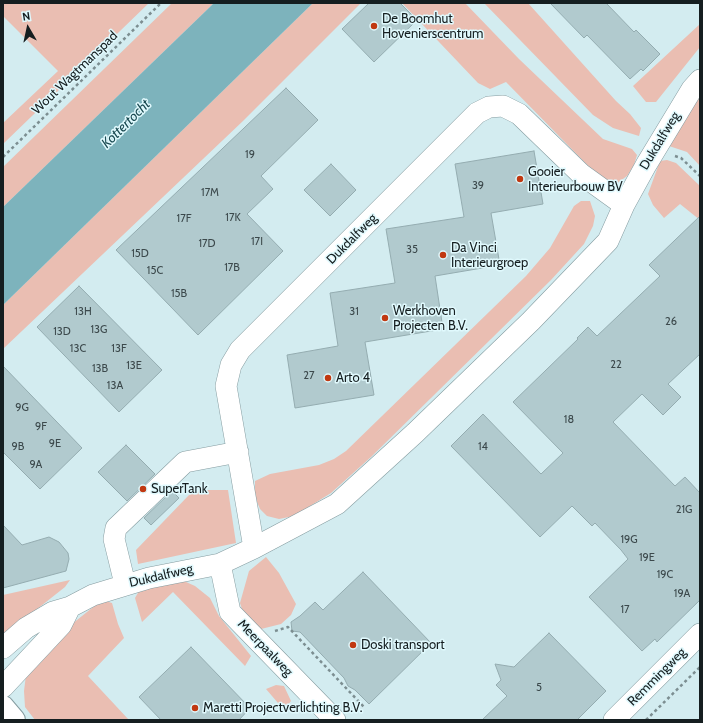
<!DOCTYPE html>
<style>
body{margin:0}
#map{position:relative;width:703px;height:723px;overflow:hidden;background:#d3ecf0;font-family:Cabin,sans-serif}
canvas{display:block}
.frame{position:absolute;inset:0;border:4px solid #151e20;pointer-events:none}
.north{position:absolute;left:8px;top:8px;width:40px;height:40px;-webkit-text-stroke:3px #e0f9fd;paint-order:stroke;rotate:351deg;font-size:11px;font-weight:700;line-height:16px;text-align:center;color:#151e20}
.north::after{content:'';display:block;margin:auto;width:14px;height:18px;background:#151e20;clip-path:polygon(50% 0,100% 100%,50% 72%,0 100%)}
</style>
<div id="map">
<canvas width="703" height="723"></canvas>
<div class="frame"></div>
<div class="north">N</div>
</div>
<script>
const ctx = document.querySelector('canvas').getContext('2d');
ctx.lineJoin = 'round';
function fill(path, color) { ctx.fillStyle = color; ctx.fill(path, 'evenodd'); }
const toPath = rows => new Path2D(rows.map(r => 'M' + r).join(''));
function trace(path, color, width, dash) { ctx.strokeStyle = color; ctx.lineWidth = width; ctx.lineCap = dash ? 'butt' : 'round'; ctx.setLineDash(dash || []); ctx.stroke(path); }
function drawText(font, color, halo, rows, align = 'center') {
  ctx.font = font + ' Cabin,sans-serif'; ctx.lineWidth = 3; ctx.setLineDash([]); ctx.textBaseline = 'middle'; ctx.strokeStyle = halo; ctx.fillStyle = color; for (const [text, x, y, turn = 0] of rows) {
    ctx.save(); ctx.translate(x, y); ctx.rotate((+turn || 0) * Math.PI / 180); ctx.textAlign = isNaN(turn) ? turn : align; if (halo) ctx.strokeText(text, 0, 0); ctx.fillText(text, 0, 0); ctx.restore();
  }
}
fill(toPath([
 [3,3,149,3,3,144,3,123,58,71,3,16],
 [172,3,214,3,3,207,3,167],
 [313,3,361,3,243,121,3,349,3,305],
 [402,3,465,3,519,59,603,139,632,149,637,155,634,165,627,176,616,184,602,180,506,82,490,89,478,83],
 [484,3,528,3,616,101,630,114,641,128,639,136,613,128,593,115],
 [700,24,700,47,656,102,646,102,633,86],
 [700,87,700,166,687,152,669,146],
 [667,160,676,163,700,186,700,220,680,204,664,218,653,205,648,194,660,161],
 [581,201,590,201,595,216,593,226,584,244,551,280,371,457,331,493,294,516,279,519,267,516,260,509,255,497,255,481,270,474,319,465,334,459,346,451,526,276,550,248,574,206],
 [203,490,228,490,236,543,138,564,136,550,189,495],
 [266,557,279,573,296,604,291,615,281,624,261,629,245,618,240,603,249,571],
 [70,580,65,587,3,636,3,595],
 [167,582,186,582,195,586,210,598,219,616,251,656,245,666,173,592,142,622,135,598,139,591],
 [102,600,112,603,118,624,124,638,88,676,129,720,35,720,25,707,24,691,26,675,72,624],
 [276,685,284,686,291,701,284,710,266,689]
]), '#eabeb2');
fill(toPath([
 [214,3,313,3,3,305,3,207]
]), '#7db3bc');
const building = toPath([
 [369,3,400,3,417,20,374,62,342,29,369,3],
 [550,3,606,3,634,32,636,30,660,54,643,71,641,69,630,79,587,35,584,38,550,3],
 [286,88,318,120,261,176,273,189,247,214,283,251,198,335,116,250,286,88],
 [534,151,543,204,491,213,500,265,435,276,443,329,365,342,374,395,295,408,287,355,338,346,330,293,395,283,386,229,464,217,455,164,534,151],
 [331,164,356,190,330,216,304,190,331,164],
 [700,216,700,354,668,384,681,397,663,415,642,394,613,422,675,486,685,477,700,493,700,600,657,642,655,639,642,651,589,597,628,559,621,550,595,523,592,526,572,506,540,537,451,446,483,414,541,474,563,453,513,402,578,339,577,338,588,327,597,336,660,276,649,265,700,216],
 [79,286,162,370,119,412,37,327,79,286],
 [3,366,82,448,40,489,3,452,3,366],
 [126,445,155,474,127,501,98,472,126,445],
 [172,491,179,498,151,525,144,518,172,491],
 [3,525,22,545,49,537,59,542,68,553,69,559,66,571,3,588,3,525],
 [363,572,431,643,369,704,355,690,348,686,344,678,300,632,292,631,291,622,300,616,315,602,323,610,363,572],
 [549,633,606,691,577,720,482,720,507,696,496,685,501,680,495,664,514,667,549,633],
 [191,647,250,708,239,720,161,720,139,697,191,647]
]);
fill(building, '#b1cace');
trace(building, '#94acb0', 1);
const minor = toPath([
 [254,548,226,386,231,365,240,350,477,113,489,107,503,106,519,114,581,174,624,205],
 [220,564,230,612,335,720],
 [125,584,114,539,116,528,185,462,238,452],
 [3,648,26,628,53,612,70,607,93,595,149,578,220,564,254,548,337,504,415,433,531,321,608,241,624,205,646,165,692,89,700,80],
 [3,687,61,625,70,607],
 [614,720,700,634]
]);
const major = toPath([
 [3,707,14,720]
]);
trace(minor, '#859ca0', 22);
trace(major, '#859ca0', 24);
trace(toPath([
 [675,156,681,158,700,176],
 [3,157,161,3],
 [275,631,288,627,364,707],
 [646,720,700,667]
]), '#7c8e91', 2.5, [3, 3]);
trace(minor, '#fff', 21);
trace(major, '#fff', 22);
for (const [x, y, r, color] of [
 [374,26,4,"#c13811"],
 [520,179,4,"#c13811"],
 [443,255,4,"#c13811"],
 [385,318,4,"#c13811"],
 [328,378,4,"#c13811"],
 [143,489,4,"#c13811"],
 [353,645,4,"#c13811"],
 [195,708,4,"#c13811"]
]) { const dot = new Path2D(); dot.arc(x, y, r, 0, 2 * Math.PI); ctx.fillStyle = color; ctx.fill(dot); trace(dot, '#e0f9fd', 1.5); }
drawText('11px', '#3c494c', null, [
 ["19",250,155],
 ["39",478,186],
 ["17M",210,193],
 ["17K",233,218],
 ["17F",184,219],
 ["17I",257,242],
 ["17D",207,244],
 ["35",412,250],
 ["15D",140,254],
 ["17B",232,268],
 ["15C",155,271],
 ["15B",179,294],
 ["13H",83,312],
 ["31",354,312],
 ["26",671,322],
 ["13G",99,330],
 ["13D",62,332],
 ["13C",78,349],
 ["13F",119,349],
 ["22",616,365],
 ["13E",134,366],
 ["13B",100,369],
 ["27",309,376],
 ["13A",115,386],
 ["9G",22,408],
 ["18",569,420],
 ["9F",41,427],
 ["9E",55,444],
 ["9B",18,447],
 ["14",483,447],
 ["9A",36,465],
 ["21G",684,510],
 ["19G",629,540],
 ["19E",647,558],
 ["19C",665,575],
 ["19A",682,594],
 ["17",625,610],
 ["5",539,688]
]);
drawText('13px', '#151e20', '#e0f9fd', [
 ["De Boomhut",382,19],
 ["Hovenierscentrum",382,34],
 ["Gooier",528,172],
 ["Interieurbouw BV",528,187],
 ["Da Vinci",451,248],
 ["Interieurgroep",451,263],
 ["Werkhoven",393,311],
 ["Projecten B.V.",393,326],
 ["Arto 4",336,378],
 ["SuperTank",151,489],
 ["Doski transport",361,645],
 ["Maretti Projectverlichting B.V.",203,708]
], 'left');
drawText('13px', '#151e20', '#e0f9fd', [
 ["Wout Wagtmanspad",75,73,-44],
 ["Dukdalfweg",660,141,-59],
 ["Dukdalfweg",352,239,-45],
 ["Dukdalfweg",161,576,-13],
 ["Meerpaalweg",265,648,46],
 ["Remmingweg",657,677,-45]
]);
drawText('italic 14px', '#1b4b52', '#e0f9fd', [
 ["Kottertocht",126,124,-45]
]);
</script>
